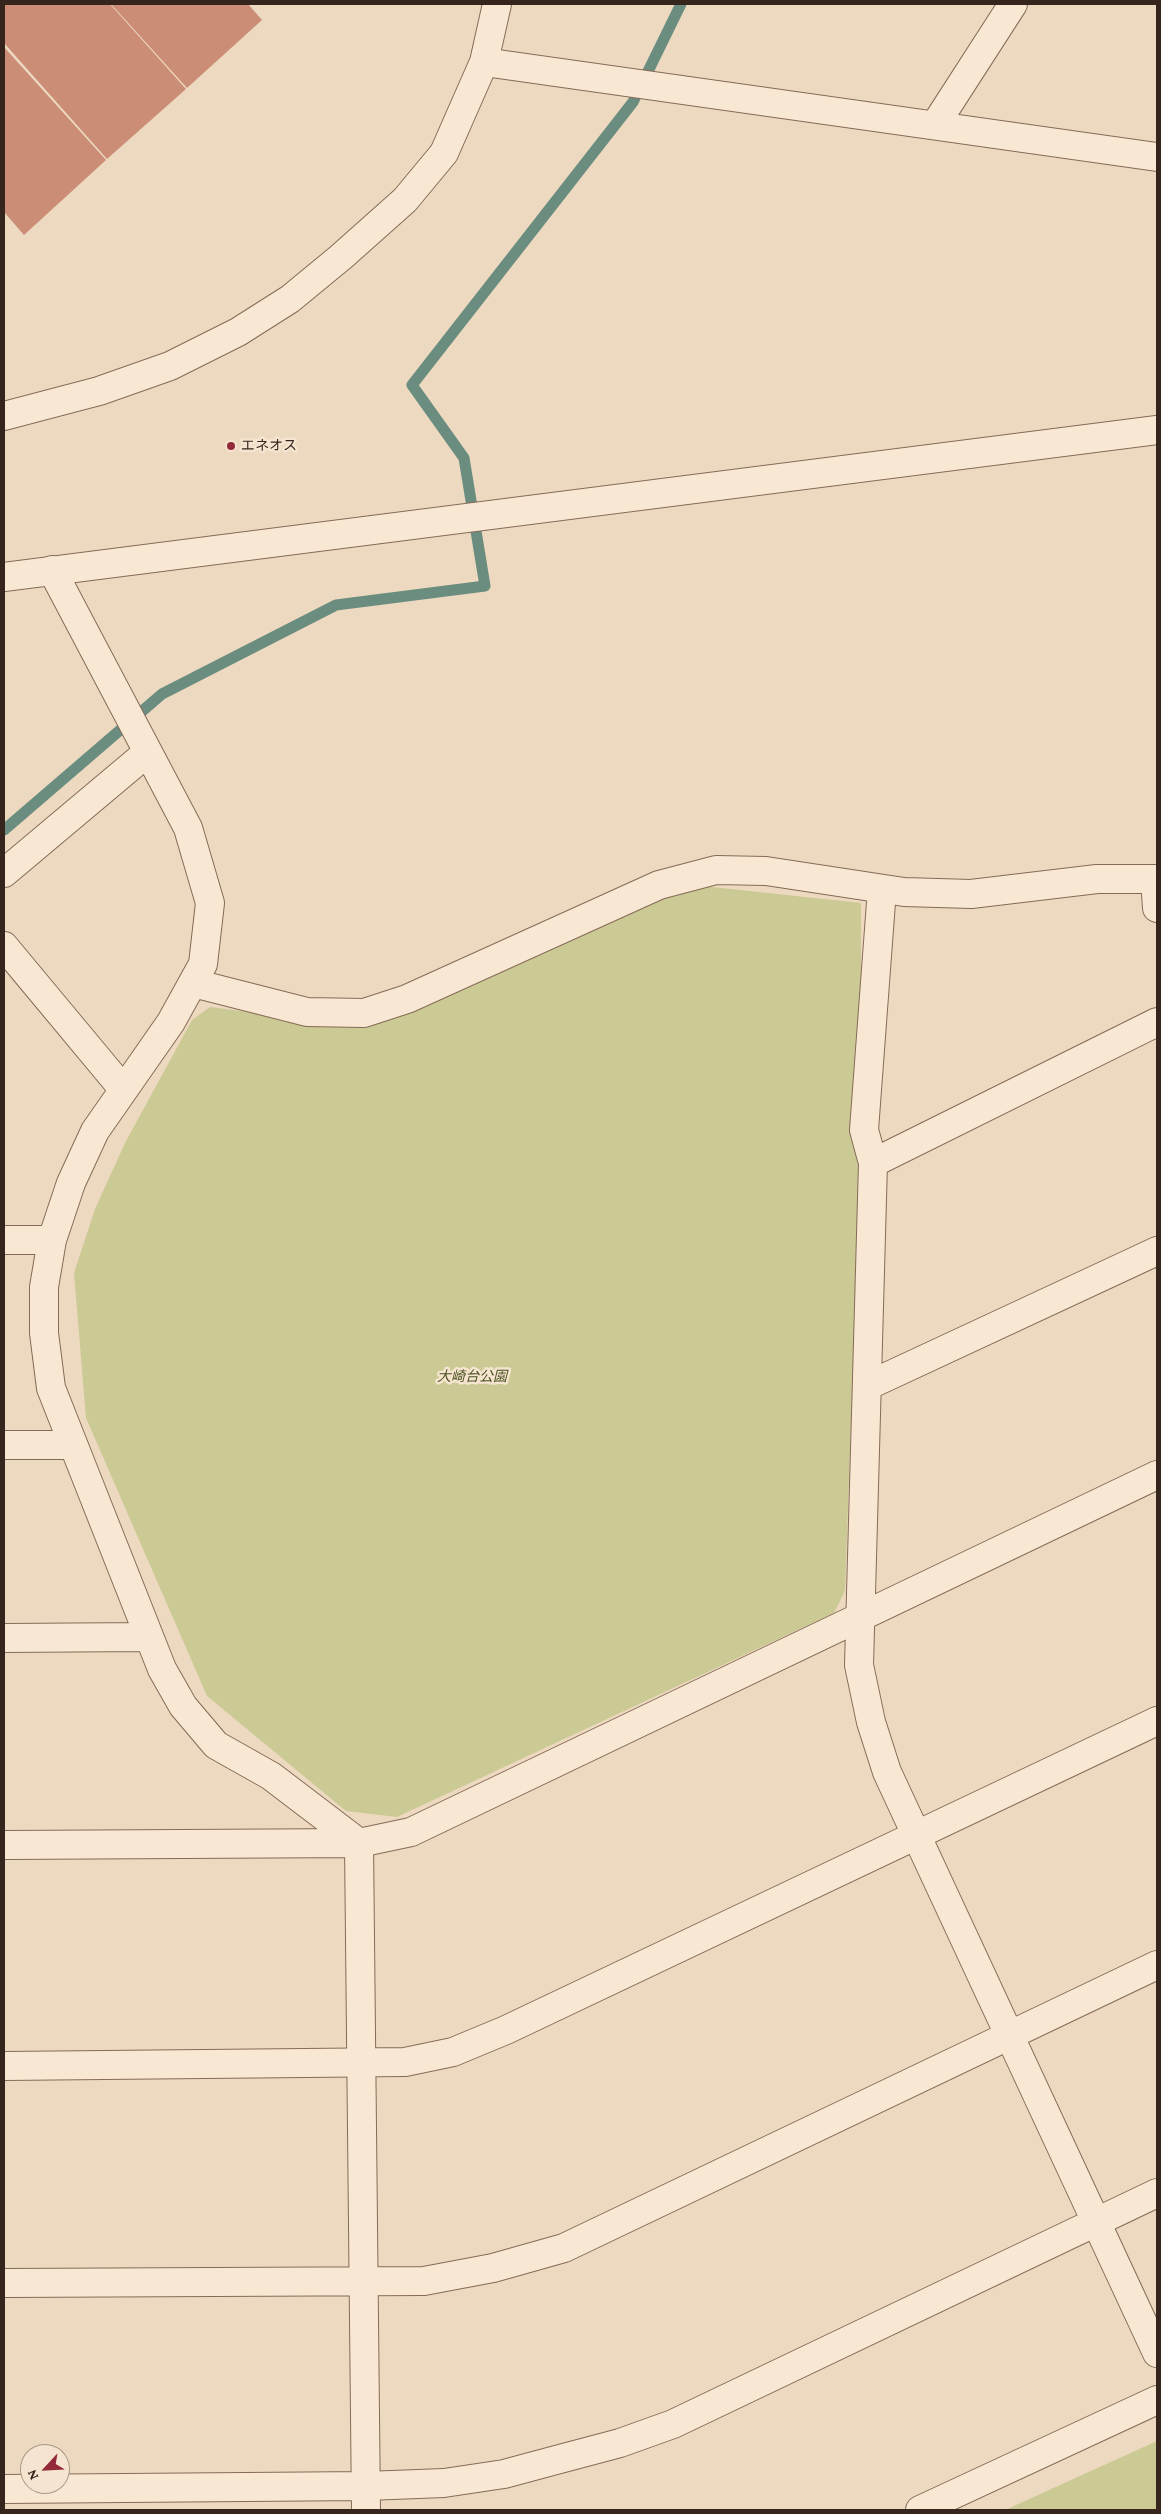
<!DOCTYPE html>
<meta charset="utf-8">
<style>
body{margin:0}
#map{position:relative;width:1161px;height:2514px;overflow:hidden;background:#edd9c0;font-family:"Crimson Pro",serif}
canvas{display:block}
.frame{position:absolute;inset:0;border:5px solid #36251d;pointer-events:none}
.north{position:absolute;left:20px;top:2444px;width:50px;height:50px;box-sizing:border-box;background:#f5e4cf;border:1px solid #a99888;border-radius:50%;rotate:245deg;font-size:14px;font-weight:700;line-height:20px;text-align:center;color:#36251d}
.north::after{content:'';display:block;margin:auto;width:18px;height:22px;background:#94293a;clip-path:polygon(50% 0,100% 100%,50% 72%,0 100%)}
</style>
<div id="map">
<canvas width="1161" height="2514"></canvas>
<div class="frame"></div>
<div class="north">N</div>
</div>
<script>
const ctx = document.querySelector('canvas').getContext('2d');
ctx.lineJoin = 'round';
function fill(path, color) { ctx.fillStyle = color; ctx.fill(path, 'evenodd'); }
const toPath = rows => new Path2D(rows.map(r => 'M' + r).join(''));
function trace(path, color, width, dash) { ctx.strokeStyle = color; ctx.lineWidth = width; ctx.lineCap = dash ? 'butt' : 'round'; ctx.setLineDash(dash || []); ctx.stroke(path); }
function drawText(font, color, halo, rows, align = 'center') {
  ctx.font = font + ' "Crimson Pro","Noto Sans JP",serif'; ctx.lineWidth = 5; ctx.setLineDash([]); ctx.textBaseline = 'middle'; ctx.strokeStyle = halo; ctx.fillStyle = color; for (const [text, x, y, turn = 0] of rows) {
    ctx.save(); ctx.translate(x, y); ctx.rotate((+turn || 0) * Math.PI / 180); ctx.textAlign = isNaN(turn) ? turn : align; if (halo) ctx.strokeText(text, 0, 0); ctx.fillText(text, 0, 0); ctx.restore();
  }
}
fill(toPath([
 [703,886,861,903,861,1137,845,1591,834,1613,397,1817,346,1811,207,1696,86,1418,74,1273,95,1209,125,1143,192,1020,210,1007,298,1018,381,1021,647,900],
 [1157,2441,1157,2510,1005,2510]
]), '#cbc994');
trace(toPath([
 [4,830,162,694,336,605,485,586,464,458,412,385,633,102,681,4]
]), '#6a8d7f', 11);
fill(toPath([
 [4,4,110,4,186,89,107,159,4,43],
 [111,4,248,4,262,20,187,88],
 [4,47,106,160,24,235,4,212]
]), '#cb8d76');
const minor = toPath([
 [484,62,1157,157],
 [935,125,1013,4],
 [4,416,99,391,170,366,238,332,290,299,341,257,405,200,444,153,484,62,497,4],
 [52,570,188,828,210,903,203,964,171,1022,95,1131,71,1183,52,1240,44,1287,44,1333,51,1388,162,1669,183,1706,216,1745,271,1776,359,1843,411,1832,1157,1475],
 [4,873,148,752],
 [1155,879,1157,908],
 [4,946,123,1089],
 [193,983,307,1012,364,1013,407,999,659,885,716,870,766,871,904,892,971,894,1097,879,1157,879],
 [1157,1022,873,1163,859,1665,871,1722,887,1772,1157,2353],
 [873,1163,864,1130,882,889],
 [4,1240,52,1240],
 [867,1386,1157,1251],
 [4,1445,72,1445],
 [4,1638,147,1637],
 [4,1845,359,1843,366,2510],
 [4,2283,424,2281,493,2268,564,2248,1157,1965],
 [4,2489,366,2486,444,2483,504,2474,556,2460,620,2443,673,2424,1157,2193],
 [920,2510,1157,2400]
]);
const tertiary = toPath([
 [4,577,1157,430],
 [4,2066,405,2062,453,2052,506,2030,1157,1721]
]);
trace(minor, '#866a58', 30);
trace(tertiary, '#866a58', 30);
trace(minor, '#f8e8d3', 28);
trace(tertiary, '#f8e8d3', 28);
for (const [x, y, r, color] of [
 [231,446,5,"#94293a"]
]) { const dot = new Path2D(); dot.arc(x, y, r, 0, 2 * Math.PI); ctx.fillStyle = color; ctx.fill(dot); trace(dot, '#f5e4cf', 2); }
drawText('14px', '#36251d', '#f5e4cf', [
 ["エネオス",241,446]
], 'left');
drawText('italic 14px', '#4d5223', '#f5e4cf', [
 ["大崎台公園",472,1377]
]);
</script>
